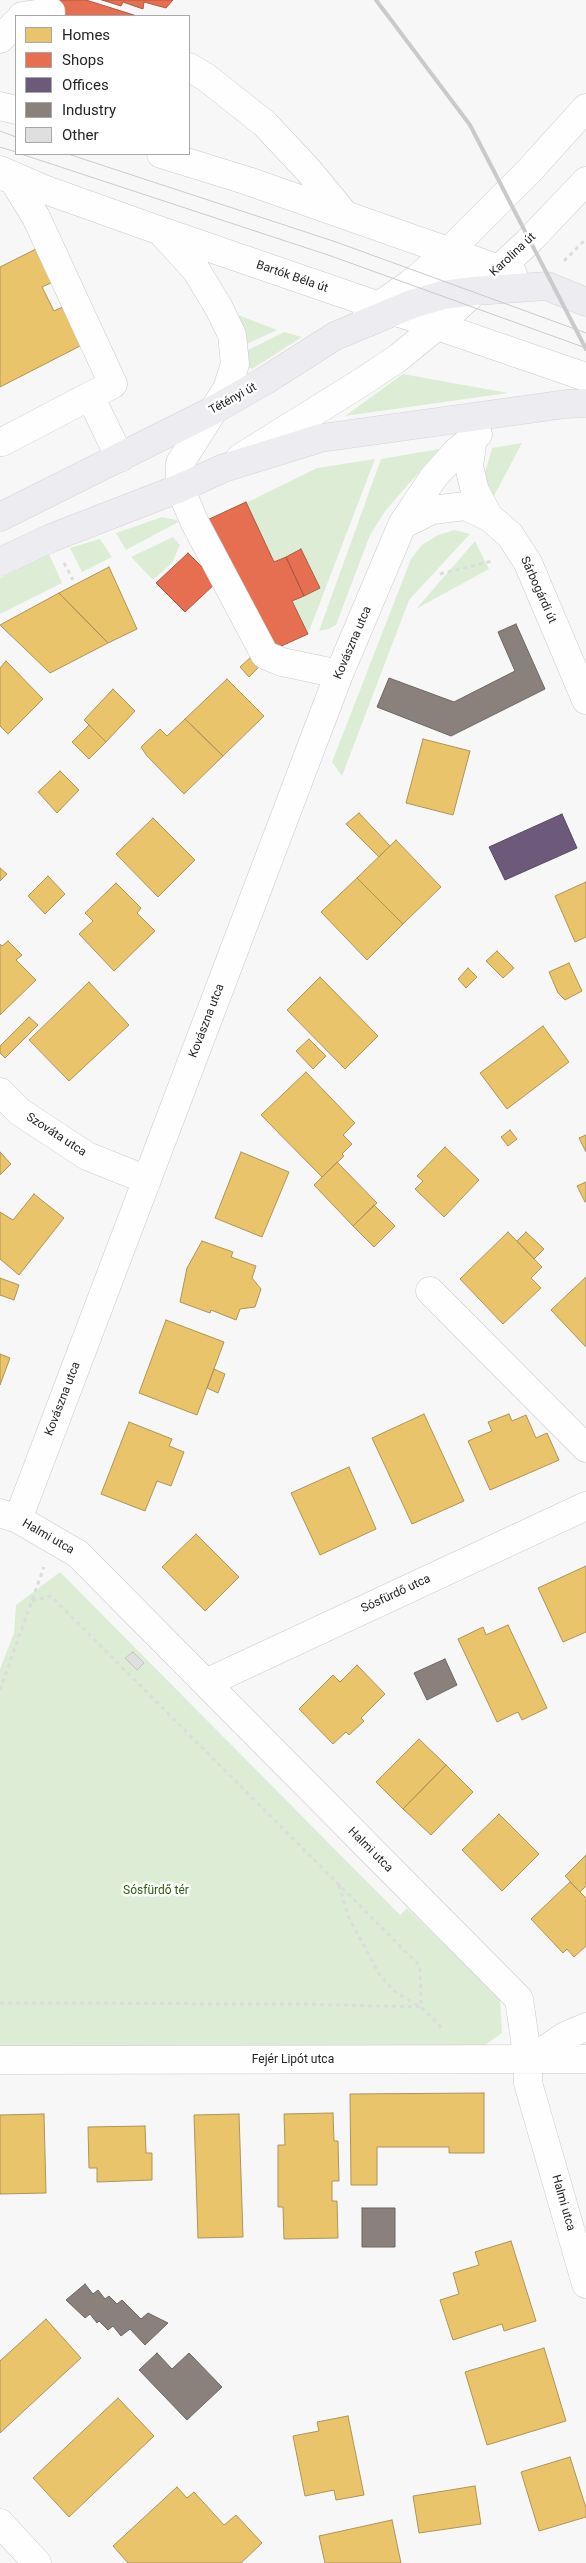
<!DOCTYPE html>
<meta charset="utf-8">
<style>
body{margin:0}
#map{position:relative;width:586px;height:2563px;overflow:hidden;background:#f7f7f8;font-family:Roboto,sans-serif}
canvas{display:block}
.legend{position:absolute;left:15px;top:15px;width:175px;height:140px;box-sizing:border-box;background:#fff;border:1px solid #a8a8a8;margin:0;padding:6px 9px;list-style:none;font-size:15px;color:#252526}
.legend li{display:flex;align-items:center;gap:10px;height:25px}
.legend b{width:25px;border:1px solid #a8a8a8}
</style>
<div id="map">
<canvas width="586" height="2563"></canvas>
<ul class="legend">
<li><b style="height:14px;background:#e9c46a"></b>Homes</li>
<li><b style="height:14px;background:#e76f51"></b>Shops</li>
<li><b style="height:14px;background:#6d597a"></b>Offices</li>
<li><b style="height:14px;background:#8a817c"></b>Industry</li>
<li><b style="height:14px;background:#dfdfe0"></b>Other</li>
</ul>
</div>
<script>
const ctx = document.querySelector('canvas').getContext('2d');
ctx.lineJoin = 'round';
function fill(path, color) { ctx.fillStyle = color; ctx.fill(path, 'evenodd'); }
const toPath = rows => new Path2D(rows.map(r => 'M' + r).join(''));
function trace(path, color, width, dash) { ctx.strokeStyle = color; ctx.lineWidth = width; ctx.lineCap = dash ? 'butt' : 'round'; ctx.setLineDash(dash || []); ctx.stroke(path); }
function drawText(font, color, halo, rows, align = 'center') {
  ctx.font = font + ' Roboto,sans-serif'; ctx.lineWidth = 5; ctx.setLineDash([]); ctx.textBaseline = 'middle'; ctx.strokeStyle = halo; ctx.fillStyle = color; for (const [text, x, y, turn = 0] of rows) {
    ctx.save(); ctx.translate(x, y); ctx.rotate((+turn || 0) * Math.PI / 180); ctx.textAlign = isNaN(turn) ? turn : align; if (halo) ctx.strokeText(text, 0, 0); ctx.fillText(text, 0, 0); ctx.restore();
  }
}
fill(toPath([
 [238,315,277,330,247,344],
 [284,332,302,337,252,369,248,367,248,350],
 [403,374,508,393,345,416],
 [522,443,494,496,488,485,485,473,492,448],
 [439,449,386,510,370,535,336,625,329,629,319,631,381,459],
 [375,459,308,634,292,601,319,588,301,550,274,562,246,503,317,468],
 [162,517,180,521,126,550,116,533],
 [454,530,470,534,409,600,342,776,332,762,411,559,422,545,438,535],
 [173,537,180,545,172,563,153,580,131,557],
 [100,539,112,557,82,572,70,548],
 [475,541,489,569,416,609],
 [49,554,62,583,0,614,0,578],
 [60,1572,400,1915,407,1908,500,1998,502,2033,478,2050,0,2047,0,1669,14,1633,16,1605]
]), '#ddedd5');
const homes = toPath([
 [36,249,53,282,42,287,54,311,65,306,84,344,0,387,0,267,36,249],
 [109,567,137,629,108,643,59,593,109,567],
 [59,593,108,643,50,673,0,625,59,593],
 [252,656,261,665,249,677,240,667,252,656],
 [6,661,43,699,8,734,0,726,0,668,6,661],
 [227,679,264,716,223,756,185,719,227,679],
 [113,689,135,711,106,742,84,720,113,689],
 [185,719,223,756,184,794,147,756,141,747,160,729,167,736,185,719],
 [89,725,106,742,89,759,72,742,89,725],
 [423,739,470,751,453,815,406,803,423,739],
 [60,771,79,790,57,813,38,792,60,771],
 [359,813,390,846,379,857,346,824,359,813],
 [153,818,195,860,158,897,116,854,153,818],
 [396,840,441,887,403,924,357,878,396,840],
 [0,868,7,874,0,881,0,868],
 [48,876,65,894,45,914,28,896,48,876],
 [357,878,403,924,367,960,321,912,357,878],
 [586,882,586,937,575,942,555,896,586,882],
 [116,883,141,908,137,913,155,931,114,971,79,934,93,921,85,913,116,883],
 [8,941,22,955,16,960,36,980,0,1015,0,944,2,946,8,941],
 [497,951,514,968,503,978,486,961,497,951],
 [569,963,582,991,565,1000,558,993,549,972,569,963],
 [468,968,477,977,466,988,458,979,468,968],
 [320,977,378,1036,345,1069,287,1010,320,977],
 [89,982,129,1025,69,1081,29,1040,89,982],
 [29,1017,38,1025,5,1058,0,1053,0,1046,29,1017],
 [543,1026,569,1062,507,1109,480,1073,543,1026],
 [309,1039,326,1056,313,1069,296,1051,309,1039],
 [306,1072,355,1123,343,1135,352,1144,342,1154,344,1156,322,1177,261,1115,306,1072],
 [510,1130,517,1139,508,1146,501,1137,510,1130],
 [586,1135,586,1152,579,1138,586,1135],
 [445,1147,479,1180,444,1217,415,1189,423,1181,417,1176,445,1147],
 [0,1152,11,1164,0,1175,0,1152],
 [241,1152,289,1172,262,1237,215,1218,241,1152],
 [337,1162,377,1203,353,1226,314,1185,337,1162],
 [586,1182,586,1202,585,1202,577,1186,586,1182],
 [34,1194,64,1218,19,1275,0,1259,0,1212,13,1220,34,1194],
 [374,1205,395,1226,374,1247,353,1226,374,1205],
 [508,1232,542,1267,531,1278,541,1288,503,1324,460,1279,508,1232],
 [526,1232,544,1249,534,1259,517,1241,526,1232],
 [202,1241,233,1252,231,1257,256,1266,252,1278,261,1289,255,1307,240,1309,236,1320,211,1310,210,1313,180,1302,187,1268,202,1241],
 [586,1277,586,1347,551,1310,586,1277],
 [0,1278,19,1285,14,1300,0,1295,0,1278],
 [166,1320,224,1342,197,1415,139,1393,166,1320],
 [0,1354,10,1358,0,1385,0,1354],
 [214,1369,225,1374,218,1393,207,1388,214,1369],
 [424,1414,464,1501,412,1524,372,1438,424,1414],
 [509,1414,512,1421,526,1415,536,1438,547,1433,559,1460,490,1490,468,1441,492,1431,488,1422,509,1414],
 [129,1422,172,1439,169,1446,184,1452,171,1486,157,1481,145,1511,101,1494,129,1422],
 [349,1467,376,1529,320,1555,291,1493,349,1467],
 [196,1534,239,1577,205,1611,162,1567,196,1534],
 [586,1566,586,1632,563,1642,538,1588,586,1566],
 [508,1625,547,1708,522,1720,518,1712,497,1722,458,1639,483,1627,486,1635,508,1625],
 [357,1665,385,1694,361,1718,364,1721,349,1735,346,1732,333,1744,299,1709,333,1675,340,1682,357,1665],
 [419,1739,446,1765,403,1809,376,1782,419,1739],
 [446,1765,473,1792,431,1835,403,1809,446,1765],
 [499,1814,539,1854,502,1891,462,1850,499,1814],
 [586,1855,586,1886,580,1892,565,1876,586,1855],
 [570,1882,586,1898,586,1946,574,1957,567,1949,563,1953,531,1919,570,1882],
 [484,2093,484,2153,449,2153,449,2147,377,2147,377,2185,351,2185,350,2094,484,2093],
 [333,2113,334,2141,338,2141,339,2181,332,2181,332,2201,337,2201,338,2238,284,2239,283,2207,278,2207,278,2145,285,2145,284,2114,333,2113],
 [44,2114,46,2193,0,2194,0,2115,44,2114],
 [239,2114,243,2237,198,2238,194,2115,239,2114],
 [145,2126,146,2153,152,2153,152,2180,97,2182,97,2168,89,2168,88,2127,145,2126],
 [511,2241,536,2321,504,2331,502,2324,453,2340,440,2300,459,2294,453,2273,479,2265,475,2252,511,2241],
 [46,2319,81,2358,0,2433,0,2361,46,2319],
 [544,2348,566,2421,487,2445,465,2372,544,2348],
 [118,2398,154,2436,69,2517,33,2478,118,2398],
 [348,2416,364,2495,336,2500,334,2490,305,2496,293,2436,319,2431,317,2422,348,2416],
 [570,2457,586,2508,586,2517,539,2531,521,2472,570,2457],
 [475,2486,481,2524,419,2533,413,2496,475,2486],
 [177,2487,187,2498,194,2492,224,2525,236,2515,262,2543,241,2563,128,2563,113,2546,177,2487],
 [392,2520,401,2563,325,2563,319,2536,392,2520]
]);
fill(homes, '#e9c46a');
trace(homes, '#ae9456', 1);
const shops = toPath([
 [55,0,86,0,137,16,50,16,55,0],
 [102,0,173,0,166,8,144,2,143,9,123,2,121,6,102,0],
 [246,502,274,562,286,557,304,596,292,601,308,634,268,652,205,521,246,502],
 [301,549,320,588,304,596,286,557,301,549],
 [188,553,217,582,185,612,156,583,188,553]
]);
fill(shops, '#e76f51');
trace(shops, '#ad5944', 1);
const offices = toPath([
 [562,814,577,848,505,880,489,847,562,814]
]);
fill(offices, '#6d597a');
trace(offices, '#574961', 1);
const industry = toPath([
 [516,624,545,689,451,736,377,707,389,678,454,702,515,671,498,632,516,624],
 [445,1659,457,1685,427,1700,414,1673,445,1659],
 [362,2208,395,2208,395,2247,362,2247,362,2208],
 [85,2284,93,2294,98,2290,105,2299,109,2296,117,2304,122,2300,141,2319,148,2313,168,2323,145,2345,130,2329,121,2336,113,2326,108,2330,99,2321,97,2323,90,2314,85,2318,66,2300,85,2284],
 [157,2353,172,2369,189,2353,222,2387,187,2420,139,2370,157,2353]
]);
fill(industry, '#8a817c');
trace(industry, '#6c6562', 1);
const building = toPath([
 [133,1652,144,1663,137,1670,125,1658,133,1652]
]);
fill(building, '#dfdfe0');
trace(building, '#c4c4c5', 1);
const minor = toPath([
 [22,16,51,12],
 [0,39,16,23],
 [189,67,207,78,265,124,309,171,345,215],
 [0,106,16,110],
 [161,154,248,181,513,274],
 [0,170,46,190,161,231,586,377],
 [7,178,10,175,36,217,113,384,90,396],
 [163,234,196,270,219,308,232,335,235,364,227,389,180,463,180,488,194,521,265,655,282,662,339,674],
 [409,288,496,270],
 [367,314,410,284,448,252,529,171,586,108],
 [473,438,469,466,475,491,489,517,510,535,528,563,586,700],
 [2,442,90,396,120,458],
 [240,458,362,382,398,358,437,326,527,243,586,181],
 [403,523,433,478,456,452,478,434],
 [0,1092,20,1112,87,1156,147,1180],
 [430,1291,586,1448],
 [0,1513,18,1519,78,1554,519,1999,528,2061,528,2083,586,2284],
 [18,1519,339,674,402,525,432,510,466,506,489,517],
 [206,1683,586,1506],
 [0,2060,586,2059],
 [530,2060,565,2036,586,2027],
 [0,2523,37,2563]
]);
const major = toPath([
 [0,517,210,412,266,380,335,336,412,304,443,295,474,291,547,286,586,302],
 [0,562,51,538,180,488,224,468,321,438,566,404,586,403]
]);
trace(minor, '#cacacb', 29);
trace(major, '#d4d4d5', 29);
trace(toPath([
 [564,261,586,239],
 [64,563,73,580],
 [440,574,492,561],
 [32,1601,51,1596,420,1966,421,2007,444,2030],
 [0,1690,44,1567],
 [339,1885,349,1918,378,1972,394,1991,420,2007],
 [0,2003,304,2004,421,2007]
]), '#dcdcdd', 3, [4, 4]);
trace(minor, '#fefefe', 28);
trace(major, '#ececf1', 28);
trace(toPath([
 [0,131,16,137],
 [0,147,16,152],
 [21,154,331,256,586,348],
 [68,154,336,242,586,333]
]), '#cacacb', 1);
trace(toPath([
 [376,0,470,125,586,349]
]), '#cacacb', 4);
drawText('12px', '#252526', '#fff', [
 ["Karolina út",513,255,-43],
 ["Bartók Béla út",292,277,19],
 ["Tétényi út",233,399,-29],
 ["Sárbogárdi út",538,590,66],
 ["Kovászna utca",353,643,-67],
 ["Kovászna utca",207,1021,-69],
 ["Szováta utca",56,1135,33],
 ["Kovászna utca",63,1399,-69],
 ["Halmi utca",48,1537,30],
 ["Sósfürdő utca",396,1594,-25],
 ["Halmi utca",370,1850,45],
 ["Fejér Lipót utca",293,2060],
 ["Halmi utca",563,2203,74]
]);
drawText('12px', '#2f5b0b', '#fff', [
 ["Sósfürdő tér",156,1891]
]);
</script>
